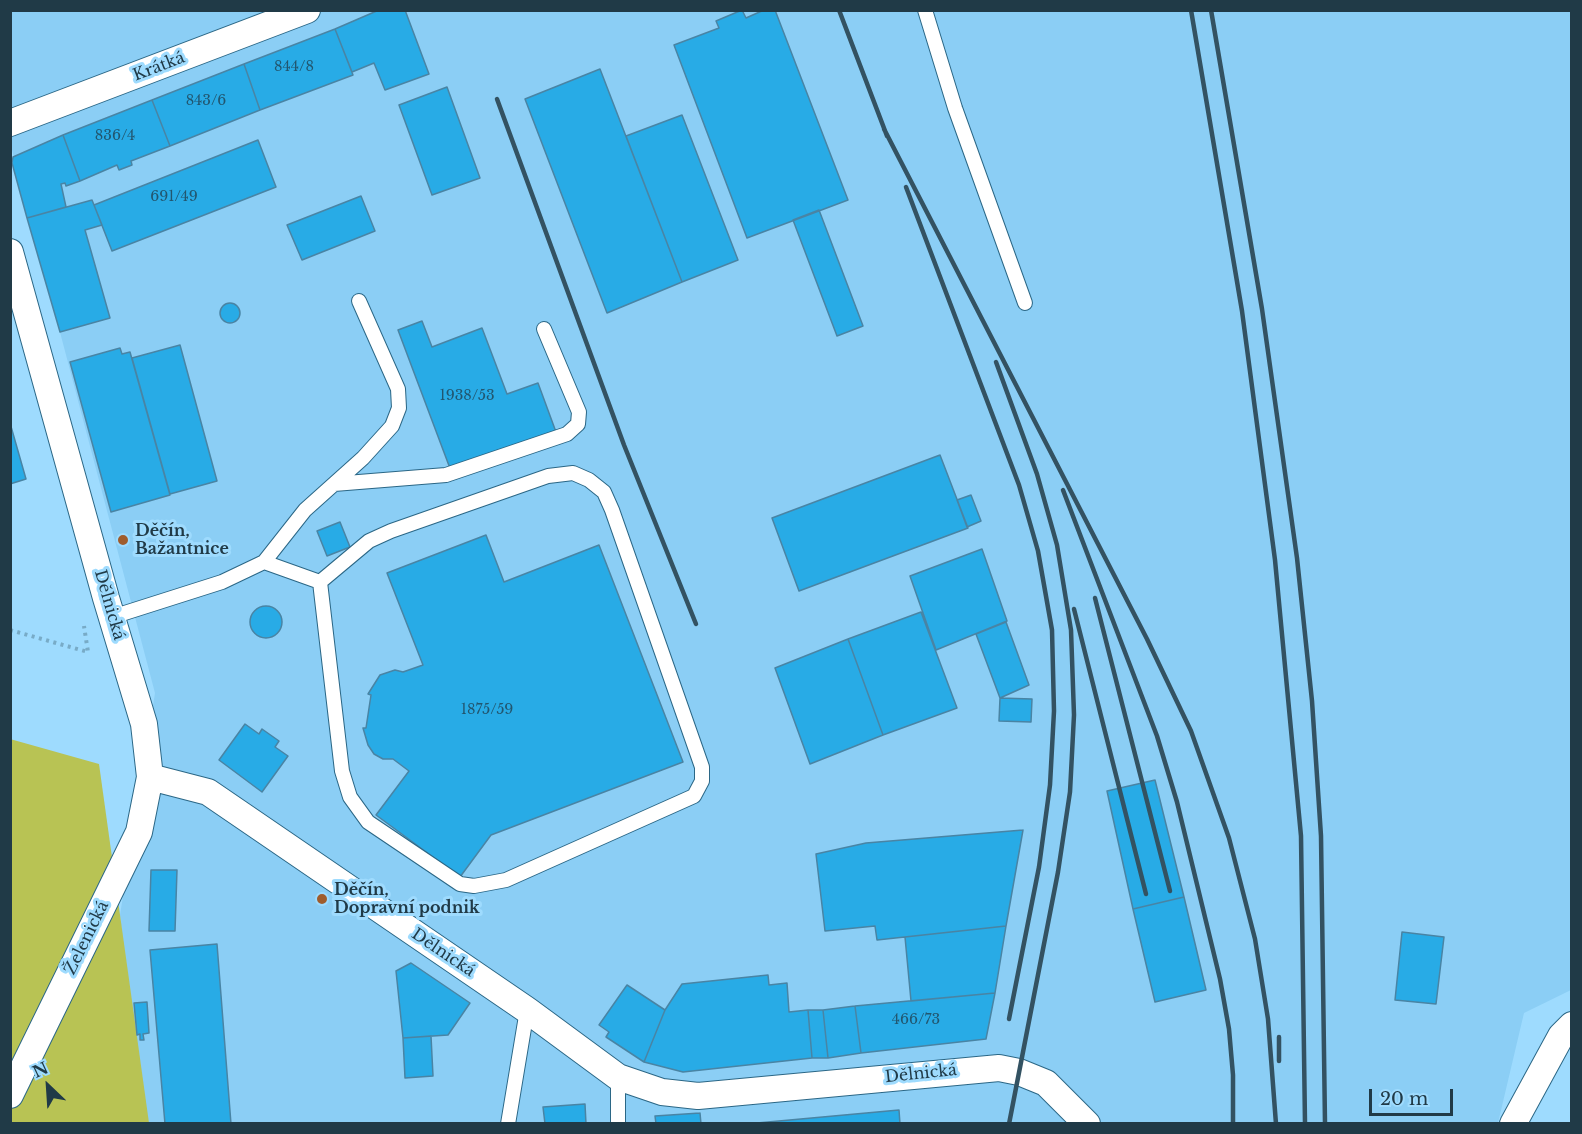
<!DOCTYPE html>
<meta charset="utf-8">
<style>
body{margin:0}
#map{position:relative;width:1582px;height:1134px;overflow:hidden;background:#9edbfe;font-family:"Libre Baskerville",serif}
canvas{display:block}
.frame{position:absolute;inset:0;border:12px solid #203a47;pointer-events:none}
.north{position:absolute;left:18px;top:1056px;width:60px;height:60px;-webkit-text-stroke:4px #9edbfe;paint-order:stroke;rotate:335deg;font-size:16px;font-weight:700;line-height:24px;text-align:center;color:#203a47}
.north::after{content:'';display:block;margin:auto;width:21px;height:27px;background:#203a47;clip-path:polygon(50% 0,100% 100%,50% 72%,0 100%)}
.scale{position:absolute;left:1369px;top:1089px;width:84px;height:27px;box-sizing:border-box;border:3px solid #203a47;border-top:0;padding-left:8px;font-size:18px;line-height:21px;white-space:nowrap;color:#203a47;-webkit-text-stroke:4px #9edbfe;paint-order:stroke}
</style>
<div id="map">
<canvas width="1582" height="1134"></canvas>
<div class="frame"></div>
<div class="north">N</div>
<div class="scale">20 m</div>
</div>
<script>
const ctx = document.querySelector('canvas').getContext('2d');
ctx.lineJoin = 'round';
function fill(path, color) { ctx.fillStyle = color; ctx.fill(path, 'evenodd'); }
const toPath = rows => new Path2D(rows.map(r => 'M' + r).join(''));
function trace(path, color, width, dash) { ctx.strokeStyle = color; ctx.lineWidth = width; ctx.lineCap = dash ? 'butt' : 'round'; ctx.setLineDash(dash || []); ctx.stroke(path); }
function drawText(font, color, halo, rows, align = 'center') {
  ctx.font = font + ' "Libre Baskerville",serif'; ctx.lineWidth = 6; ctx.setLineDash([]); ctx.textBaseline = 'middle'; ctx.strokeStyle = halo; ctx.fillStyle = color; for (const [text, x, y, turn = 0] of rows) {
    ctx.save(); ctx.translate(x, y); ctx.rotate((+turn || 0) * Math.PI / 180); ctx.textAlign = isNaN(turn) ? turn : align; if (halo) ctx.strokeText(text, 0, 0); ctx.fillText(text, 0, 0); ctx.restore();
  }
}
fill(toPath([
 [10,11,1571,11,1571,990,1524,1013,1498,1123,140,1123,120,915,155,693,11,146]
]), '#8bcef5');
fill(toPath([
 [10,739,99,764,149,1123,11,1123]
]), '#b8c354');
const building = toPath([
 [379,10,405,10,429,74,385,90,374,63,352,72,335,29,379,10],
 [742,10,746,18,764,10,775,10,848,200,747,238,674,45,719,28,716,21,742,10],
 [335,29,353,75,260,110,244,64,335,29],
 [244,64,260,110,170,146,152,100,244,64],
 [600,69,682,282,607,313,525,99,600,69],
 [447,87,480,178,432,195,399,105,447,87],
 [152,100,170,146,131,161,132,165,119,170,117,165,80,181,63,135,152,100],
 [682,115,738,260,682,282,626,136,682,115],
 [63,135,80,181,66,186,65,183,61,184,66,207,27,218,12,163,13,157,63,135],
 [258,140,276,187,112,251,94,205,258,140],
 [361,196,375,231,302,260,287,225,361,196],
 [92,200,102,225,85,230,110,318,60,332,27,218,92,200],
 [819,210,863,326,837,336,793,220,819,210],
 '220 313a10 10 0 1 1 20 0a10 10 0 1 1-20 0Z',
 [422,321,432,347,482,328,507,394,538,383,556,432,451,471,398,330,422,321],
 [180,345,217,481,170,494,132,358,180,345],
 [120,348,122,354,130,352,170,495,111,512,70,362,120,348],
 [10,423,26,479,10,484,10,423],
 [940,455,968,528,799,591,772,518,940,455],
 [971,495,981,521,967,527,957,500,971,495],
 [340,522,350,547,327,556,317,531,340,522],
 [486,535,504,582,599,545,683,762,491,835,460,877,376,815,409,771,393,759,383,759,374,754,368,745,363,728,366,728,371,695,368,694,380,675,395,670,403,672,423,665,387,573,486,535],
 [982,549,1007,621,936,650,910,576,982,549],
 '250 622a16 16 0 1 1 32 0a16 16 0 1 1-32 0Z',
 [921,612,957,708,883,735,848,639,921,612],
 [1006,622,1029,685,1000,698,976,634,1006,622],
 [848,639,883,735,810,764,775,668,848,639],
 [1000,698,1032,699,1031,722,999,721,1000,698],
 [245,724,259,734,262,729,279,741,275,747,288,756,262,792,219,760,245,724],
 [1155,780,1184,897,1133,909,1107,791,1155,780],
 [1023,830,1006,926,877,940,875,926,825,931,816,854,866,843,1023,830],
 [151,870,177,870,175,931,149,931,151,870],
 [1184,897,1206,990,1155,1002,1133,909,1184,897],
 [1006,926,995,993,911,1001,905,937,1006,926],
 [1402,932,1444,937,1436,1004,1395,1000,1402,932],
 [217,944,231,1124,165,1124,150,950,217,944],
 [411,963,470,1003,448,1035,403,1038,396,971,411,963],
 [768,975,769,985,787,983,789,1012,808,1010,812,1058,683,1072,644,1062,665,1010,682,984,768,975],
 [627,985,665,1010,644,1062,606,1037,609,1032,599,1025,627,985],
 [995,993,986,1039,861,1053,855,1006,995,993],
 [147,1002,149,1033,143,1034,144,1040,140,1040,140,1034,137,1035,134,1003,147,1002],
 [855,1006,861,1053,828,1058,823,1010,855,1006],
 [808,1010,823,1010,828,1058,812,1058,808,1010],
 [431,1036,433,1076,405,1078,403,1038,431,1036],
 [585,1104,586,1124,545,1124,543,1107,585,1104],
 [899,1110,900,1124,746,1124,899,1110],
 [700,1113,701,1124,656,1124,655,1116,700,1113]
]);
fill(building, '#28abe6');
trace(building, '#4984a4', 1.5);
const lane = toPath([
 [925,10,955,108,1025,303],
 [334,484,446,475,567,434,578,424,579,412,544,329],
 [264,562,320,582,369,541,391,531,548,476,573,473,589,480,604,492,612,510,702,767,702,781,694,796,506,880,474,886,460,884,368,822,350,797,342,771,320,582],
 [112,617,222,582,264,562,305,510,363,458,392,426,399,408,398,389,359,301],
 [618,1077,618,1124],
 [508,1124,527,1010]
]);
const street = toPath([
 [10,123,307,10],
 [10,252,106,598,144,724,150,777,208,792,527,1010,618,1077,662,1092,698,1096,999,1068,1019,1072,1046,1083,1087,1124],
 [10,1095,139,832,150,777],
 [1513,1124,1561,1036,1572,1025]
]);
trace(lane, '#2b6786', 16);
trace(street, '#2b6786', 28);
trace(toPath([
 [10,630,88,652,84,626]
]), '#78abc7', 4, [3, 4.5]);
trace(lane, '#fff', 14);
trace(street, '#fff', 26);
trace(toPath([
 [839,10,887,136],
 [1191,10,1242,311,1275,560,1301,836,1305,1124],
 [1211,10,1262,309,1297,558,1312,701,1321,836,1325,1124],
 [497,99,624,445,696,624],
 [884,129,1147,639,1191,731,1229,838,1255,939,1268,1019,1276,1124],
 [906,187,1019,485,1038,551,1052,630,1054,711,1050,785,1039,867,1009,1019],
 [996,362,1037,474,1057,545,1071,630,1074,715,1070,792,1058,872,1009,1124],
 [1063,490,1157,736,1177,802,1220,979,1229,1029,1233,1075,1233,1124],
 [1095,598,1170,891],
 [1074,609,1146,894],
 [1279,1061,1279,1037]
]), '#335262', 4.5);
for (const [x, y, r, color] of [
 [123,540,6,"#9f5c2c"],
 [322,899,6,"#9f5c2c"]
]) { const dot = new Path2D(); dot.arc(x, y, r, 0, 2 * Math.PI); ctx.fillStyle = color; ctx.fill(dot); trace(dot, '#9edbfe', 2); }
drawText('14px', '#22566f', null, [
 ["844/8",294,67],
 ["843/6",206,101],
 ["836/4",115,136],
 ["691/49",174,197],
 ["1938/53",467,396],
 ["1875/59",487,710],
 ["466/73",916,1020]
]);
drawText('16px', '#203a47', '#9edbfe', [
 ["Krátká",159,67,-21],
 ["Dělnická",109,605,74],
 ["Želenická",87,938,-64],
 ["Dělnická",443,953,34],
 ["Dělnická",921,1074,-6]
]);
drawText('bold 16px', '#203a47', '#9edbfe', [
 ["Děčín,",135,531],
 ["Bažantnice",135,549],
 ["Děčín,",334,890],
 ["Dopravní podnik",334,908]
], 'left');
</script>
